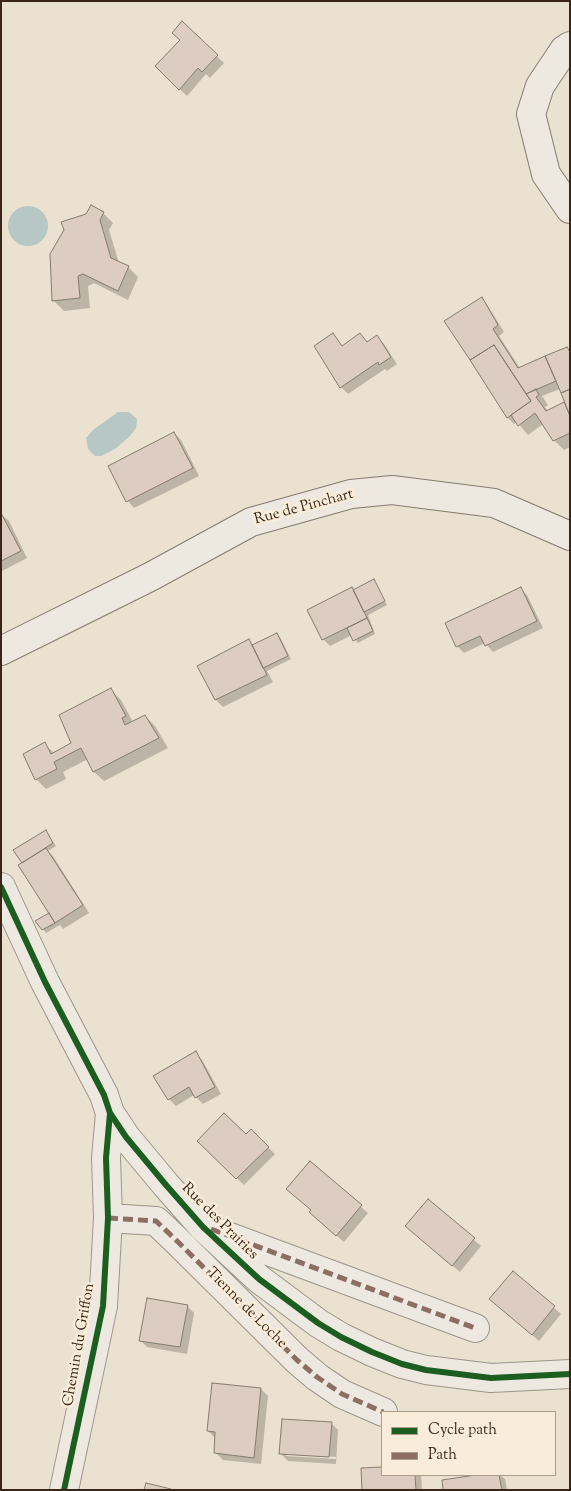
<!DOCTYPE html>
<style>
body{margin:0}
#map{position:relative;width:571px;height:1491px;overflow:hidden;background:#ebe1d0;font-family:"Sorts Mill Goudy",serif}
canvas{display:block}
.frame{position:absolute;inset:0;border:2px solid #392519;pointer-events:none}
.legend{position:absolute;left:381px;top:1411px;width:175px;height:65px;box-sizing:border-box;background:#f9edd9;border:1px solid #ac9d8c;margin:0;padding:6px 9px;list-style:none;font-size:15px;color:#392519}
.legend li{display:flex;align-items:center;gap:10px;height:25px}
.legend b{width:25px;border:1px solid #ac9d8c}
</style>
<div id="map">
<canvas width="571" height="1491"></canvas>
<div class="frame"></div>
<ul class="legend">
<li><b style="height:6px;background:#1b5e20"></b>Cycle path</li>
<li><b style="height:6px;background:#8d6e63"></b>Path</li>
</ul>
</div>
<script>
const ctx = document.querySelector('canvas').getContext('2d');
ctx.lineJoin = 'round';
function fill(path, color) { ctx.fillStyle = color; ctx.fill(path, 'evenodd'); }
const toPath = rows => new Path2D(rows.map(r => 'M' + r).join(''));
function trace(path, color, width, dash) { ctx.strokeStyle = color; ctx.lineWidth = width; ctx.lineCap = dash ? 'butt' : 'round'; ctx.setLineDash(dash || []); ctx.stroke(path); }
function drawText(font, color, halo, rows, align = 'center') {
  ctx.font = font + ' "Sorts Mill Goudy",serif'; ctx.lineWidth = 5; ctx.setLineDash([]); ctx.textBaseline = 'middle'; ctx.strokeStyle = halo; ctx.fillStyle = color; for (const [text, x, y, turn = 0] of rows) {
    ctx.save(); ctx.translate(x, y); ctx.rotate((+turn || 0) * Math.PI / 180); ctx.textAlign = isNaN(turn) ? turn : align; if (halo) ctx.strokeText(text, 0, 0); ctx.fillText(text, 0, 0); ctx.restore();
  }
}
fill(toPath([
 '8 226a20 20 0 1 1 40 0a20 20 0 1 1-40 0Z',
 [118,412,129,412,137,419,136,428,130,436,115,449,101,456,95,456,88,449,86,438,93,430]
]), '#b7c7c3');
fill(toPath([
 [182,23,224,63,210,78,206,74,187,96,156,66,181,40],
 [103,213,113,223,109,230,119,263,128,267,138,277,128,300,94,283,88,286,90,308,64,311,54,301],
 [482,299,488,306,504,332,499,336,520,368,567,349,570,351,570,447,564,450,554,440,543,424,528,435,517,422,514,424,507,417],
 [560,389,566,403,548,411,545,407,548,405,542,396],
 [333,334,343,347,367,343,377,337,384,344,397,364,387,371,385,369,348,394,341,387],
 [174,433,181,440,199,476,134,508,128,501,110,466],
 [1,514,9,521,27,558,2,571],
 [374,581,387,605,368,615,375,634,358,643,352,635,330,646,323,639,353,591],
 [520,588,527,595,543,628,493,652,485,643,464,653,457,646],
 [277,634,280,637,291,659,267,671,273,682,223,707,216,700,199,666,248,641,254,646],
 [111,690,121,700,133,722,145,716,155,726,168,748,104,781,94,772,88,759,63,772,66,779,46,789,36,779,44,744,54,753,73,744],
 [46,831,56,846,48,851,53,856,89,913,63,929,60,925,46,933,37,922,51,913,24,863],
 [195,1053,202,1060,221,1094,203,1104,194,1095,176,1106,169,1099],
 [251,1131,275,1154,244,1185,198,1141,246,1135],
 [310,1163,368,1213,344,1242,317,1219,312,1210],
 [428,1201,481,1246,460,1272,406,1226],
 [513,1272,561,1314,539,1341,498,1306],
 [187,1306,194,1313,187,1354,147,1347,140,1340],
 [261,1389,268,1396,261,1464,223,1460,216,1453,215,1438,208,1431],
 [331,1423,338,1430,336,1464,288,1461,281,1454],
 [286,1453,336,1457,336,1459,286,1456],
 [382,1468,382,1475,421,1475,422,1490,363,1490,362,1469],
 [484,1475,500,1475,505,1479,507,1490,444,1490,443,1481]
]), '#0003');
const building = toPath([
 [182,21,218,55,202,72,198,68,179,90,155,66,180,40,172,33,182,21],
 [91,205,104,212,100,220,111,258,129,266,118,291,83,274,78,276,80,298,52,301,50,254,64,230,61,222,86,214,91,205],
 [482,297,498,325,493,329,518,368,545,356,556,381,526,394,494,345,470,360,444,321,482,297],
 [333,333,342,346,360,333,367,342,377,335,391,357,379,365,378,362,340,388,314,346,333,333],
 [494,345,531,401,507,418,470,360,494,345],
 [567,347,570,352,570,389,561,393,545,356,567,347],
 [536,389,539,395,536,397,546,411,564,402,570,416,570,433,553,441,535,413,518,426,511,415,531,401,526,394,536,389],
 [570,389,570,416,561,393,570,389],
 [174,432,193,468,126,502,108,466,174,432],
 [1,513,21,551,1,561,1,513],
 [374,579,385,601,364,612,353,590,374,579],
 [352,587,367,618,322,640,307,610,352,587],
 [521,587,537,621,485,646,480,636,456,647,445,623,521,587],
 [367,618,373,631,353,641,347,628,367,618],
 [277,633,288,656,263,668,252,645,277,633],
 [249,639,267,675,215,700,197,666,249,639],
 [111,688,126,716,122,718,125,725,145,715,159,738,93,772,81,748,54,762,57,769,35,780,23,754,45,742,51,754,71,743,59,715,111,688],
 [46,830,53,843,22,863,13,850,46,830],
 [46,848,83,905,55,923,18,865,46,848],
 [49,913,55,923,42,930,35,921,49,913],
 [196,1051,215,1087,195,1098,189,1087,168,1100,153,1076,196,1051],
 [224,1113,246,1134,251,1129,269,1147,236,1179,197,1141,224,1113],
 [310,1161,362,1205,336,1236,309,1212,311,1210,286,1189,310,1161],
 [428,1199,475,1238,452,1266,405,1226,428,1199],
 [513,1271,555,1306,532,1335,489,1299,513,1271],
 [147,1298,188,1305,180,1347,139,1341,147,1298],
 [212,1383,261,1388,254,1458,214,1453,215,1432,207,1431,212,1383],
 [282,1419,332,1422,329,1457,279,1454,282,1419],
 [382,1467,382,1475,415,1475,416,1490,362,1490,361,1468,382,1467],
 [476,1475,499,1475,502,1490,443,1490,442,1480,476,1475],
 [146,1483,171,1489,171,1490,144,1490,146,1483]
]);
fill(building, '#ddccc2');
trace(building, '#847b71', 1);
const street = toPath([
 [1,887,45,982,104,1095,110,1113,126,1137,166,1185,203,1227,259,1279,318,1323,341,1337,372,1352,402,1364,426,1370,491,1378,570,1374],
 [108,1218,156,1221,175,1239,297,1360,317,1377,342,1394,383,1412],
 [214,1231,475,1328],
 [64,1490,103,1306,108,1218,106,1158,110,1113]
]);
const secondary = toPath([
 [570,46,564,50,540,86,531,114,546,174,570,209],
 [1,651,150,577,251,522,351,494,392,490,494,503,570,536]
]);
trace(street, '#9c958a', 30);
trace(secondary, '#847b71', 30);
trace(street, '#eee9e0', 28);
trace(secondary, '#eee9e0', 28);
trace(toPath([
 [108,1218,156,1221,175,1239,297,1360,317,1377,342,1394,383,1412],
 [211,1229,475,1328]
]), '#8d6e63', 5, [10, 5]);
trace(toPath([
 [1,887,45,982,104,1095,110,1113,126,1137,166,1185,203,1227,259,1279,318,1323,341,1337,372,1352,402,1364,426,1370,491,1378,570,1374],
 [64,1490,103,1306,108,1218,106,1158,110,1113]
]), '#1b5e20', 6);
drawText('15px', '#392519', '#f9edd9', [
 ["Rue de Pinchart",304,508,-15],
 ["Rue des Prairies",219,1222,45],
 ["Tienne de Loche",246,1309,45],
 ["Chemin du Griffon",80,1345,-80]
]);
</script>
